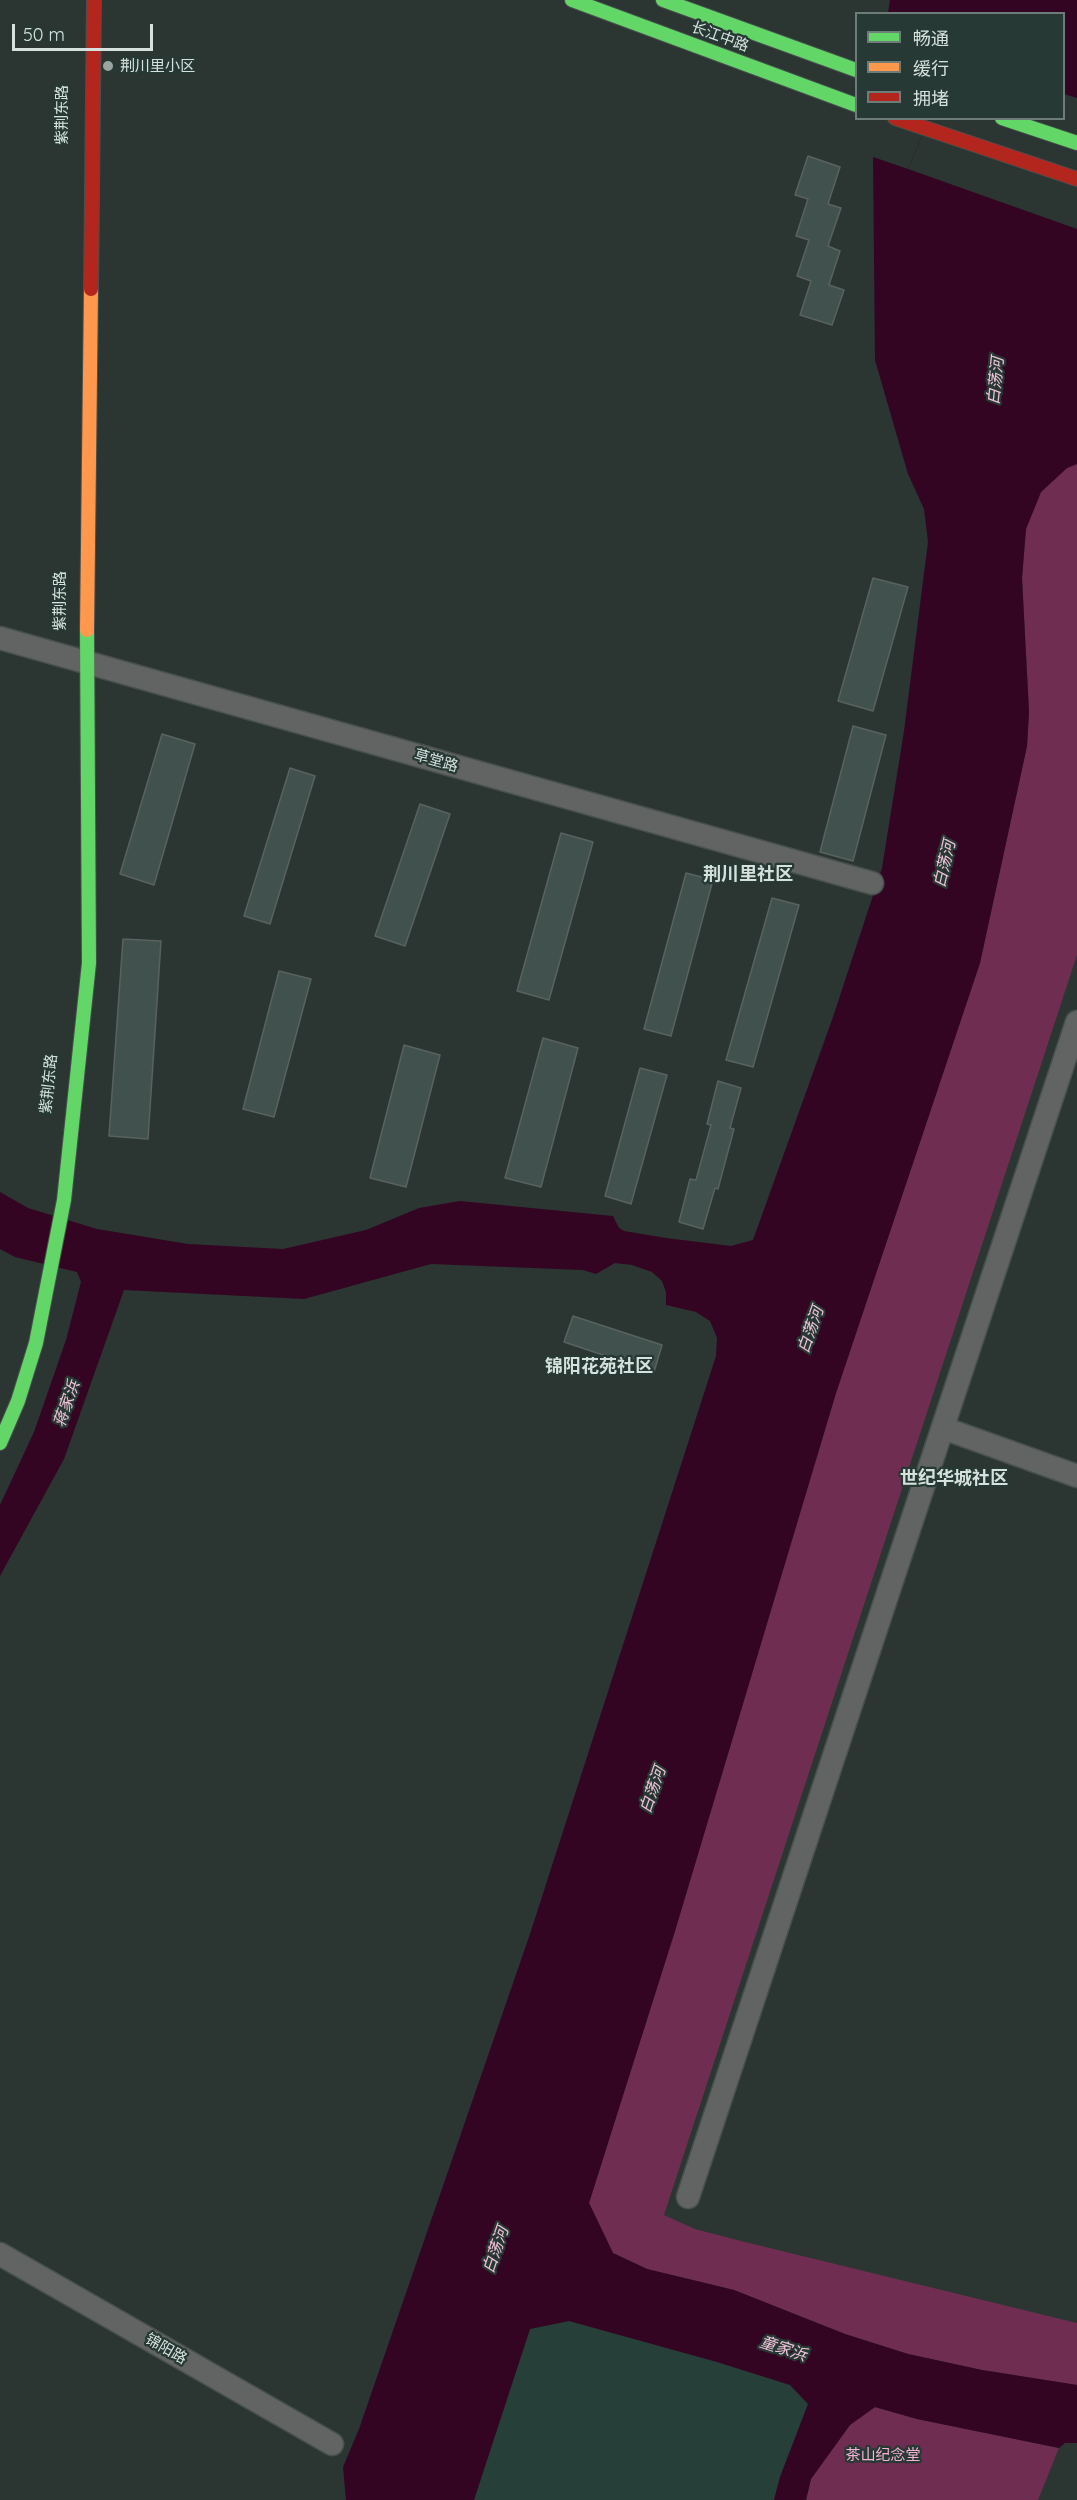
<!DOCTYPE html>
<meta charset="utf-8">
<style>
body{margin:0}
#map{position:relative;width:1077px;height:2500px;overflow:hidden;background:#2b3532;font-family:Quicksand,"Noto Sans SC",sans-serif}
canvas{display:block}
.legend{position:absolute;left:855px;top:12px;width:210px;height:108px;box-sizing:border-box;background:#273934;border:2px solid #6d7c78;margin:0;padding:8px 10px;list-style:none;font-size:18px;color:#d6e1dd}
.legend li{display:flex;align-items:center;gap:12px;height:30px}
.legend b{width:30px;border:2px solid #6d7c78}
.scale{position:absolute;left:12px;top:24px;width:141px;height:27px;box-sizing:border-box;border:3px solid #d6e1dd;border-top:0;padding-left:8px;font-size:18px;line-height:21px;white-space:nowrap;color:#d6e1dd;-webkit-text-stroke:4px #273934;paint-order:stroke}
</style>
<div id="map">
<canvas width="1077" height="2500"></canvas>
<ul class="legend">
<li><b style="height:8px;background:#63d668"></b>畅通</li>
<li><b style="height:8px;background:#ff974d"></b>缓行</li>
<li><b style="height:8px;background:#b3261e"></b>拥堵</li>
</ul>
<div class="scale">50 m</div>
</div>
<script>
const ctx = document.querySelector('canvas').getContext('2d');
ctx.lineJoin = 'round';
function fill(path, color) { ctx.fillStyle = color; ctx.fill(path, 'evenodd'); }
const toPath = rows => new Path2D(rows.map(r => 'M' + r).join(''));
function trace(path, color, width, dash) { ctx.strokeStyle = color; ctx.lineWidth = width; ctx.lineCap = dash ? 'butt' : 'round'; ctx.setLineDash(dash || []); ctx.stroke(path); }
function drawText(font, color, halo, rows, align = 'center') {
  ctx.font = font + ' Quicksand,"Noto Sans SC",sans-serif'; ctx.lineWidth = 4.5; ctx.setLineDash([]); ctx.textBaseline = 'middle'; ctx.strokeStyle = halo; ctx.fillStyle = color; for (const [text, x, y, turn = 0] of rows) {
    ctx.save(); ctx.translate(x, y); ctx.rotate((+turn || 0) * Math.PI / 180); ctx.textAlign = isNaN(turn) ? turn : align; if (halo) ctx.strokeText(text, 0, 0); ctx.fillText(text, 0, 0); ctx.restore();
  }
}
fill(toPath([
 [569,2321,717,2362,790,2385,808,2404,780,2477,774,2500,474,2500,530,2329]
]), '#273f39');
fill(toPath([
 [1077,464,1077,955,664,2215,695,2229,741,2241,1077,2323,1077,2385,982,2370,908,2354,845,2334,734,2290,647,2269,613,2253,589,2203,675,1931,836,1393,980,963,1027,746,1029,711,1022,578,1026,529,1041,492,1067,468],
 [875,2407,917,2419,1059,2448,1038,2500,806,2500,811,2479,850,2425]
]), '#6e2d51');
fill(toPath([
 [890,0,1077,0,1077,464,1067,468,1041,492,1026,529,1022,578,1029,712,1027,746,980,963,836,1393,675,1931,589,2203,613,2253,647,2269,734,2290,845,2334,908,2354,982,2370,1077,2385,1077,2443,1065,2443,1059,2448,917,2419,875,2407,850,2425,811,2479,806,2500,774,2500,780,2477,808,2404,790,2385,717,2362,569,2321,530,2329,474,2500,346,2500,343,2467,359,2429,530,1934,716,1356,717,1338,710,1321,696,1312,666,1305,666,1292,662,1281,652,1272,632,1265,615,1263,596,1274,583,1270,431,1264,304,1299,124,1290,64,1459,0,1576,0,1505,34,1432,66,1340,81,1282,77,1272,15,1257,0,1249,0,1192,28,1208,97,1229,188,1244,283,1249,366,1230,419,1208,460,1201,613,1216,619,1228,624,1231,666,1238,731,1246,753,1240,833,1017,882,868,904,731,928,542,924,509,908,474,875,360,873,157,908,169,929,119,1064,118,1064,14,888,13]
]), '#340522');
fill(toPath([
 [1064,94,1077,98,1077,229,908,169,929,119,1064,118]
]), '#2b3532');
const building = toPath([
 [808,156,840,167,828,204,841,208,828,246,840,251,829,285,844,290,832,325,800,315,811,281,797,276,809,240,796,236,808,199,795,195,808,156],
 [873,578,908,587,873,711,838,701,873,578],
 [853,726,886,735,853,861,820,852,853,726],
 [162,734,195,744,154,885,120,874,162,734],
 [290,768,315,776,270,924,244,916,290,768],
 [420,804,450,814,405,946,375,936,420,804],
 [561,833,593,842,549,1000,517,991,561,833],
 [686,873,713,880,671,1036,644,1029,686,873],
 [772,898,799,905,753,1067,726,1060,772,898],
 [123,939,161,941,148,1139,109,1136,123,939],
 [279,971,311,979,274,1117,243,1109,279,971],
 [543,1038,578,1048,541,1187,505,1178,543,1038],
 [404,1045,440,1055,406,1187,370,1178,404,1045],
 [640,1068,667,1075,631,1204,605,1196,640,1068],
 [718,1081,741,1088,730,1128,734,1129,718,1189,715,1188,703,1229,679,1222,690,1179,696,1180,711,1125,707,1124,718,1081],
 [573,1316,662,1345,654,1372,564,1342,573,1316]
]);
fill(building, '#41524e');
trace(building, '#59625f', 1.5);
const street = toPath([
 [0,638,872,883],
 [943,1428,1077,1476],
 [688,2197,1077,1022],
 [0,2254,332,2444]
]);
const fast = toPath([
 [572,0,856,105],
 [663,0,856,70],
 [1002,118,1077,143],
 [0,1443,18,1401,36,1343,64,1200,89,963,87,630]
]);
const slow = toPath([
 [87,630,91,289]
]);
const jam = toPath([
 [895,118,1077,179],
 [91,289,94,0]
]);
trace(street, '#47504d', 25);
trace(fast, '#47504d', 16);
trace(slow, '#47504d', 16);
trace(jam, '#47504d', 16);
trace(street, '#616462', 22);
trace(fast, '#63d668', 14);
trace(slow, '#ff974d', 14);
trace(jam, '#b3261e', 14);
for (const [x, y, r, color] of [
 [108,66,6,"#9aa5a1"]
]) { const dot = new Path2D(); dot.arc(x, y, r, 0, 2 * Math.PI); ctx.fillStyle = color; ctx.fill(dot); trace(dot, '#273934', 2); }
drawText('15px', '#d6e1dd', '#273934', [
 ["长江中路",720,37,20],
 ["紫荆东路",62,115,-90],
 ["紫荆东路",60,601,-90],
 ["草堂路",436,761,16],
 ["紫荆东路",49,1084,-84],
 ["锦阳路",166,2349,30]
]);
drawText('15px', '#d6e1dd', '#273934', [
 ["荆川里小区",120,66]
], 'left');
drawText('15px', '#f7b1d2', '#273934', [
 ["茶山纪念堂",883,2455]
]);
drawText('italic 16px', '#f1c2d8', '#273934', [
 ["白荡河",996,381,-84],
 ["白荡河",945,864,-77],
 ["白荡河",811,1330,-71],
 ["蒋家浜",67,1404,-71],
 ["白荡河",653,1790,-71],
 ["白荡河",496,2250,-71],
 ["童家浜",783,2349,18]
]);
drawText('bold 18px', '#d6e1dd', '#273934', [
 ["荆川里社区",748,875],
 ["锦阳花苑社区",599,1367],
 ["世纪华城社区",954,1479]
]);
</script>
